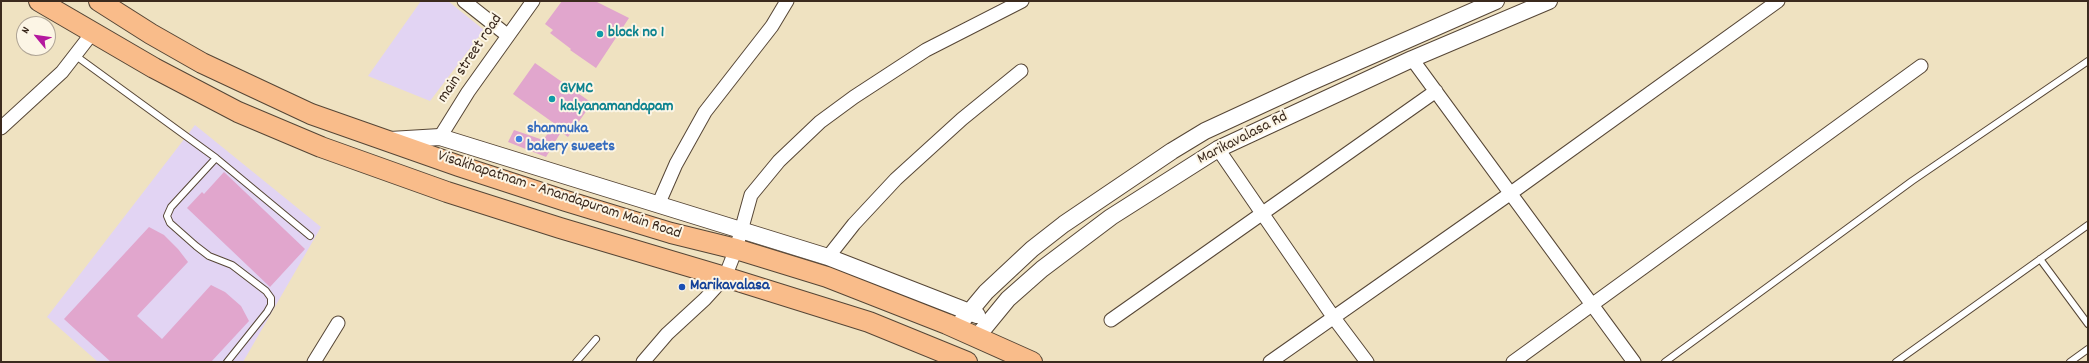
<!DOCTYPE html>
<style>
body{margin:0}
#map{position:relative;width:2089px;height:363px;overflow:hidden;background:#efe2c1;font-family:Dekko,sans-serif}
canvas{display:block}
.frame{position:absolute;inset:0;border:2px solid #3b2a1e;pointer-events:none}
.north{position:absolute;left:16px;top:16px;width:40px;height:40px;box-sizing:border-box;background:#fcf5e5;border:1px solid #afa495;border-radius:50%;rotate:299deg;font-size:11px;font-weight:700;line-height:16px;text-align:center;color:#3b2a1e}
.north::after{content:'';display:block;margin:auto;width:14px;height:18px;background:#b5179e;clip-path:polygon(50% 0,100% 100%,50% 72%,0 100%)}
</style>
<div id="map">
<canvas width="2089" height="363"></canvas>
<div class="frame"></div>
<div class="north">N</div>
</div>
<script>
const ctx = document.querySelector('canvas').getContext('2d');
ctx.lineJoin = 'round';
function fill(path, color) { ctx.fillStyle = color; ctx.fill(path, 'evenodd'); }
const toPath = rows => new Path2D(rows.map(r => 'M' + r).join(''));
function trace(path, color, width, dash) { ctx.strokeStyle = color; ctx.lineWidth = width; ctx.lineCap = dash ? 'butt' : 'round'; ctx.setLineDash(dash || []); ctx.stroke(path); }
function drawText(font, color, halo, rows, align = 'center') {
  ctx.font = font + ' Dekko,sans-serif'; ctx.lineWidth = 4; ctx.setLineDash([]); ctx.textBaseline = 'middle'; ctx.strokeStyle = halo; ctx.fillStyle = color; for (const [text, x, y, turn = 0] of rows) {
    ctx.save(); ctx.translate(x, y); ctx.rotate((+turn || 0) * Math.PI / 180); ctx.textAlign = isNaN(turn) ? turn : align; if (halo) ctx.strokeText(text, 0, 0); ctx.fillText(text, 0, 0); ctx.restore();
  }
}
fill(toPath([
 [421,1,448,1,484,30,430,101,368,76],
 [195,125,321,227,243,362,98,362,47,317]
]), '#e2d4f3');
fill(toPath([
 [562,1,595,1,629,18,596,68,570,50,571,49,550,33,553,30,545,24],
 [535,63,592,103,568,137,561,132,546,157,508,142,514,130,543,140,555,124,513,94],
 [224,172,305,249,270,287,187,208,202,192,204,194],
 [149,227,164,235,178,249,188,262,137,316,162,339,211,285,225,292,241,306,249,321,211,362,111,362,64,319]
]), '#e1a6cd');
const service = toPath([
 [76,56,216,158,310,236],
 [216,158,171,207,167,216,170,223,196,246,209,256,232,265,266,291,271,298,271,305,267,312,227,362],
 [2040,259,2088,324],
 [576,362,596,339],
 [1665,362,1912,181,2088,61],
 [1896,362,2088,225],
 [2070,362,2088,349]
]);
const minor = toPath([
 [464,1,507,35],
 [1412,59,1634,362],
 [1,128,62,72,93,32],
 [440,137,468,92,533,1],
 [1218,149,1334,318,1367,362],
 [658,205,676,164,705,112,772,26,787,1],
 [828,257,854,224,896,179,962,119,1021,71],
 [1111,320,1436,91],
 [314,362,338,323],
 [643,362,667,334,705,299,725,277,736,249,751,195,779,161,820,122,854,97,926,50,1022,1],
 [1270,362,1511,193,1778,1],
 [1513,362,1921,66]
]);
const tertiary = toPath([
 [390,140,440,137,828,257,977,315],
 [956,328,986,292,1032,249,1064,224,1172,151,1205,131,1309,83,1496,1],
 [976,338,1008,299,1042,269,1111,217,1218,149,1412,59,1549,1]
]);
const primary = toPath([
 [39,1,154,68,238,112,321,147,447,192,560,228,725,277,869,322,967,362],
 [99,1,151,34,202,63,311,114,459,166,566,201,671,233,736,249,827,277,947,324,1032,362]
]);
trace(service, '#564636', 8);
trace(minor, '#564636', 15);
trace(tertiary, '#564636', 18);
trace(primary, '#564636', 22);
trace(service, '#fff', 6);
trace(minor, '#fff', 13);
trace(tertiary, '#fff', 16);
trace(primary, '#f9bc8a', 20);
for (const [x, y, r, color] of [
 [600,34,4,"#0f9aa8"],
 [552,99,4,"#0f9aa8"],
 [519,139,4,"#3f7fe0"],
 [682,287,4,"#1a4fb4"]
]) { const dot = new Path2D(); dot.arc(x, y, r, 0, 2 * Math.PI); ctx.fillStyle = color; ctx.fill(dot); trace(dot, '#fcf5e5', 1.5); }
drawText('bold 16px', '#0d838f', '#fcf5e5', [
 ["block no 1",608,34],
 ["GVMC",560,90],
 ["kalyanamandapam",560,108]
], 'left');
drawText('16px', '#3b2a1e', '#fcf5e5', [
 ["main street road",471,59,-56],
 ["Marikavalasa Rd",1243,139,-27],
 ["Visakhapatnam - Anandapuram Main Road",559,196,18]
]);
drawText('bold 16px', '#366cbe', '#fcf5e5', [
 ["shanmuka",527,130],
 ["bakery sweets",527,148]
], 'left');
drawText('bold 16px', '#164399', '#fcf5e5', [
 ["Marikavalasa",690,287]
], 'left');
</script>
